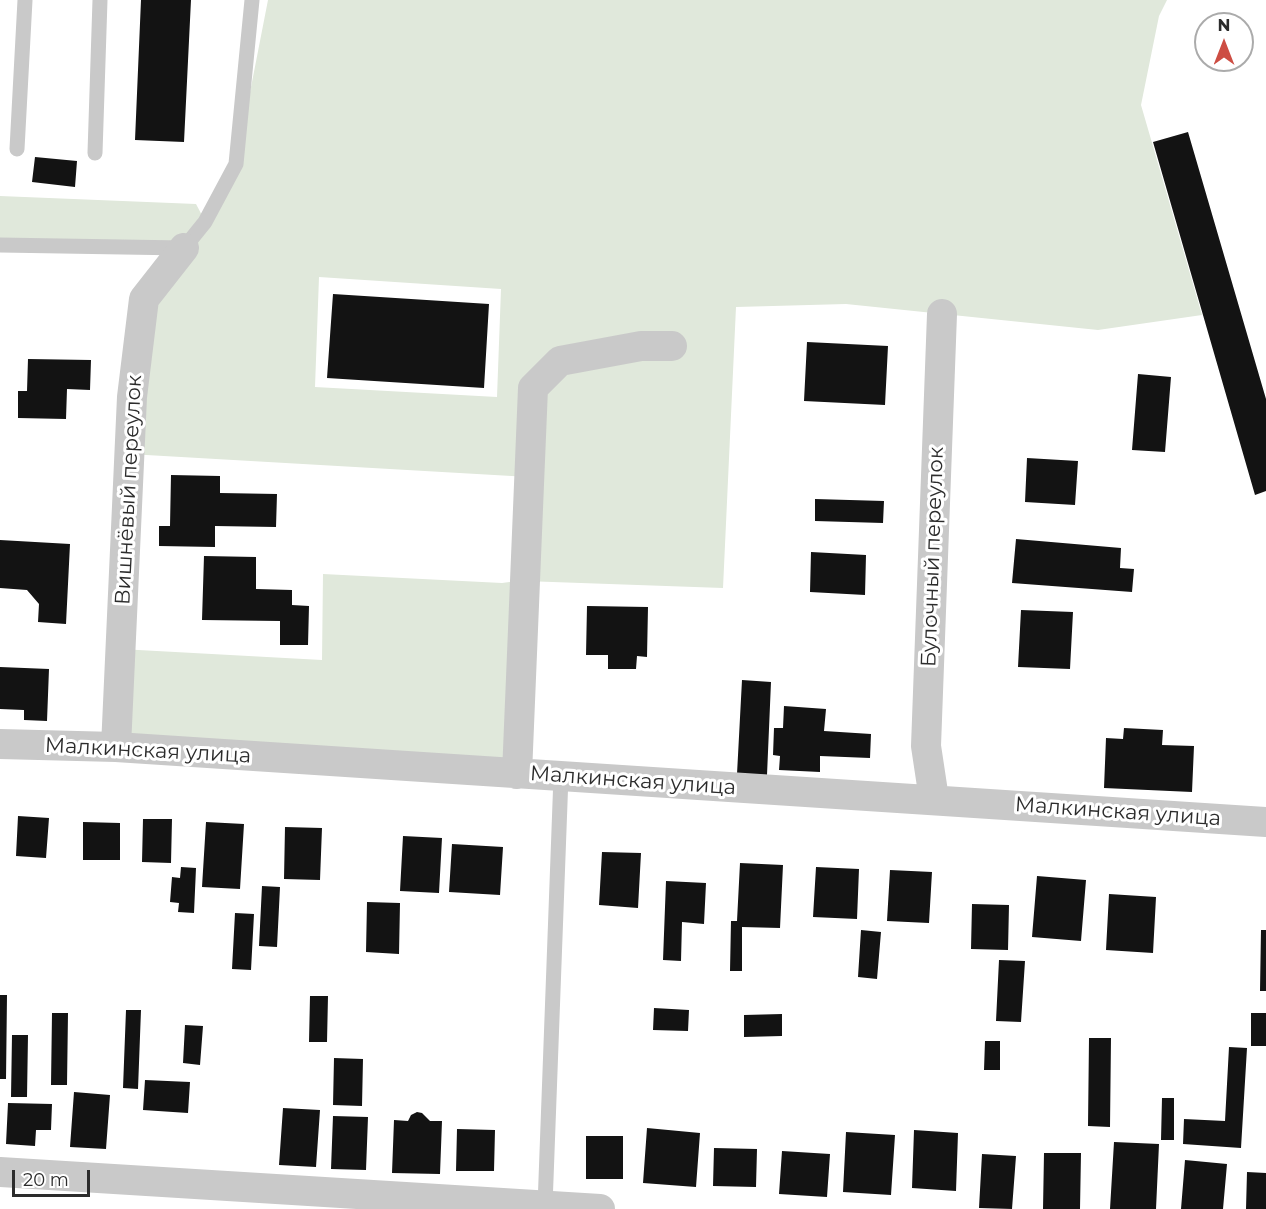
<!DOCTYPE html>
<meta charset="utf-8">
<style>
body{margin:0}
#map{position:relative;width:1266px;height:1209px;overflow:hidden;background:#fff;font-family:Montserrat,sans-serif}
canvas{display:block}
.north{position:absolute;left:1194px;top:12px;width:60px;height:60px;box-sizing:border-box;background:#fff;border:2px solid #ababab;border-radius:50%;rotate:0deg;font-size:16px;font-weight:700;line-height:24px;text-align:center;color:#2c2c2c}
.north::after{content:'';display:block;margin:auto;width:21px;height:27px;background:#cd4d43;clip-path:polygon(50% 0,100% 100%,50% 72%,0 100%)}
.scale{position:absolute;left:12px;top:1170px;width:78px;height:27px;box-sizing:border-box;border:3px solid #2c2c2c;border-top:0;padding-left:8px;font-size:18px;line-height:21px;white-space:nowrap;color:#2c2c2c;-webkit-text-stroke:4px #fff;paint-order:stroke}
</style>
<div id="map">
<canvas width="1266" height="1209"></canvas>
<div class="north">N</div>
<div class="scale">20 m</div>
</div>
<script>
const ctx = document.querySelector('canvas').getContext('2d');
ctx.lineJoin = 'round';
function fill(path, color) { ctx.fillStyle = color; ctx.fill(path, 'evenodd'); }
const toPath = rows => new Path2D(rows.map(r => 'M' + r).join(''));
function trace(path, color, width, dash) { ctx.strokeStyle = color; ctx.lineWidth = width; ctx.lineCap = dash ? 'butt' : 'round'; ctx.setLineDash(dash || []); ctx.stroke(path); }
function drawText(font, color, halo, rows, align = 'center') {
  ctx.font = font + ' Montserrat,sans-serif'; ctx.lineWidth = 6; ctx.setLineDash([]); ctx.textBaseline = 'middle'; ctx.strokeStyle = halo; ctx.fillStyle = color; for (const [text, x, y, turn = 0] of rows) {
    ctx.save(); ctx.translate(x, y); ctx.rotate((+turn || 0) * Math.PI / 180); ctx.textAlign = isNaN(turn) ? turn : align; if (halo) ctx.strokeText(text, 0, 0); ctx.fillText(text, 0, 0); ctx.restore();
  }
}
fill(toPath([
 [268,0,1167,0,1159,16,1141,105,1202,315,1098,330,846,304,736,307,723,588,524,581,517,774,116,747,120,649,322,660,323,574,502,583,524,580,529,477,129,454,144,299,183,248,0,245,0,196,196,204,205,221,236,164],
 [319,277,501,289,497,397,315,387]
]), '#e0e8db');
fill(toPath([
 [141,0,191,0,184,142,135,140],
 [1188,132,1266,399,1266,491,1255,495,1153,142],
 [35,157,77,161,75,187,32,182],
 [333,294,489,304,484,388,327,378],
 [807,342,888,346,885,405,804,401],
 [28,359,91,360,90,390,67,389,66,419,18,418,18,391,27,391],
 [1138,374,1171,377,1165,452,1132,450],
 [1027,458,1078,461,1075,505,1025,502],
 [171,475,220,476,220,493,277,494,276,527,215,526,215,547,159,546,159,526,170,526],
 [815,499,884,501,883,523,815,521],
 [1016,539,1121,548,1120,568,1134,569,1132,592,1012,583],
 [0,540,70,544,66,624,38,622,39,604,27,590,0,588],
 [811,552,866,555,865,595,810,592],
 [204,556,256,557,256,589,292,590,292,605,309,606,308,645,280,645,280,621,202,620],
 [587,606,648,607,647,657,637,656,636,669,608,669,608,655,586,655],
 [1021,610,1073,612,1070,669,1018,667],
 [0,667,49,669,47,721,24,720,24,710,0,709],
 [742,680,771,682,767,775,737,774],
 [784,706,826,709,824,731,871,734,870,758,820,756,820,772,779,770,780,756,773,755,774,728,783,728],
 [1124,728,1163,730,1162,745,1194,746,1192,792,1104,788,1106,738,1123,739],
 [18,816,49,818,46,858,16,856],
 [143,819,172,819,171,863,142,862],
 [83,822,120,823,120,860,83,860],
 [206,822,244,824,240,889,202,887],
 [285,827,322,828,320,880,284,879],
 [403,836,442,838,439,893,400,891],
 [452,844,503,847,500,895,449,892],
 [602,852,641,853,638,908,599,905],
 [740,863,783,865,780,928,742,927,742,971,730,971,731,921,737,921],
 [181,867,196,868,194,913,178,912,179,903,170,902,172,877,180,878],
 [816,867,859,869,857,919,813,917],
 [890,870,932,872,929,923,887,921],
 [1037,876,1086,880,1081,941,1032,937],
 [666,881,706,883,704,924,682,922,681,961,663,960],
 [262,886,280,887,277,947,259,946],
 [1109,894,1156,897,1153,953,1106,950],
 [367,902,400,903,399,954,366,952],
 [972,904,1009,905,1008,950,971,949],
 [235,913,254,914,251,970,232,969],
 [861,930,881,932,877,979,858,977],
 [1261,930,1266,930,1266,991,1260,991],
 [999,960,1025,961,1021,1022,996,1021],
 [0,995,7,995,6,1079,0,1079],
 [310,996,328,996,327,1042,309,1042],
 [654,1008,689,1010,688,1031,653,1030],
 [126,1010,141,1010,138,1089,123,1088],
 [52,1013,68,1013,67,1085,51,1085],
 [1251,1013,1266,1013,1266,1046,1251,1046],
 [782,1014,782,1036,744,1037,744,1015],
 [185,1025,203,1026,200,1065,183,1063],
 [12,1035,28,1035,27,1097,11,1097],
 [1089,1038,1111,1038,1110,1127,1088,1126],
 [985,1041,1000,1041,1000,1070,984,1070],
 [1229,1047,1247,1048,1241,1148,1183,1144,1184,1119,1225,1121],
 [334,1058,363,1059,362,1106,333,1105],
 [145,1080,190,1082,188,1113,143,1110],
 [74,1092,110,1095,106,1149,70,1147],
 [1162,1098,1174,1098,1174,1140,1161,1140],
 [8,1103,52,1104,51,1130,36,1130,35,1146,6,1144],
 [283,1108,320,1110,316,1167,279,1165],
 [417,1112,422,1113,430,1121,442,1121,440,1174,392,1173,394,1120,408,1121,411,1115],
 [333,1116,368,1117,366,1170,331,1169],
 [647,1128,700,1133,696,1187,643,1183],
 [457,1129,495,1130,494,1171,456,1171],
 [914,1130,958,1133,956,1191,912,1188],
 [846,1132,895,1135,891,1195,843,1192],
 [586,1136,623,1136,623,1179,586,1179],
 [1114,1142,1159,1144,1156,1209,1110,1209],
 [714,1148,757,1149,756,1187,713,1186],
 [782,1151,830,1154,827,1197,779,1194],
 [1044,1153,1081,1153,1080,1209,1043,1209],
 [982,1154,1016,1156,1012,1209,979,1208],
 [1185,1160,1227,1164,1223,1209,1181,1209],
 [1247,1172,1266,1173,1266,1209,1246,1209]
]), '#131313');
trace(toPath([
 [17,149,25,0],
 [95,153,100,0],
 [0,245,184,248,205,222,236,164,252,0],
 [545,1206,561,776]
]), '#c9c9c9', 15);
trace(toPath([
 [0,744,116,747,1266,822],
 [116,747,132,397,144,299,184,248],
 [517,774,533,388,560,361,641,346,672,346],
 [934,799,926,746,942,314],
 [0,1172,600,1209]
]), '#c9c9c9', 30);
drawText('21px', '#2c2c2c', '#fff', [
 ["Вишнёвый переулок",129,490,-87],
 ["Булочный переулок",933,557,-88],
 ["Малкинская улица",148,751,3],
 ["Малкинская улица",633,781,4],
 ["Малкинская улица",1118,812,4]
]);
</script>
